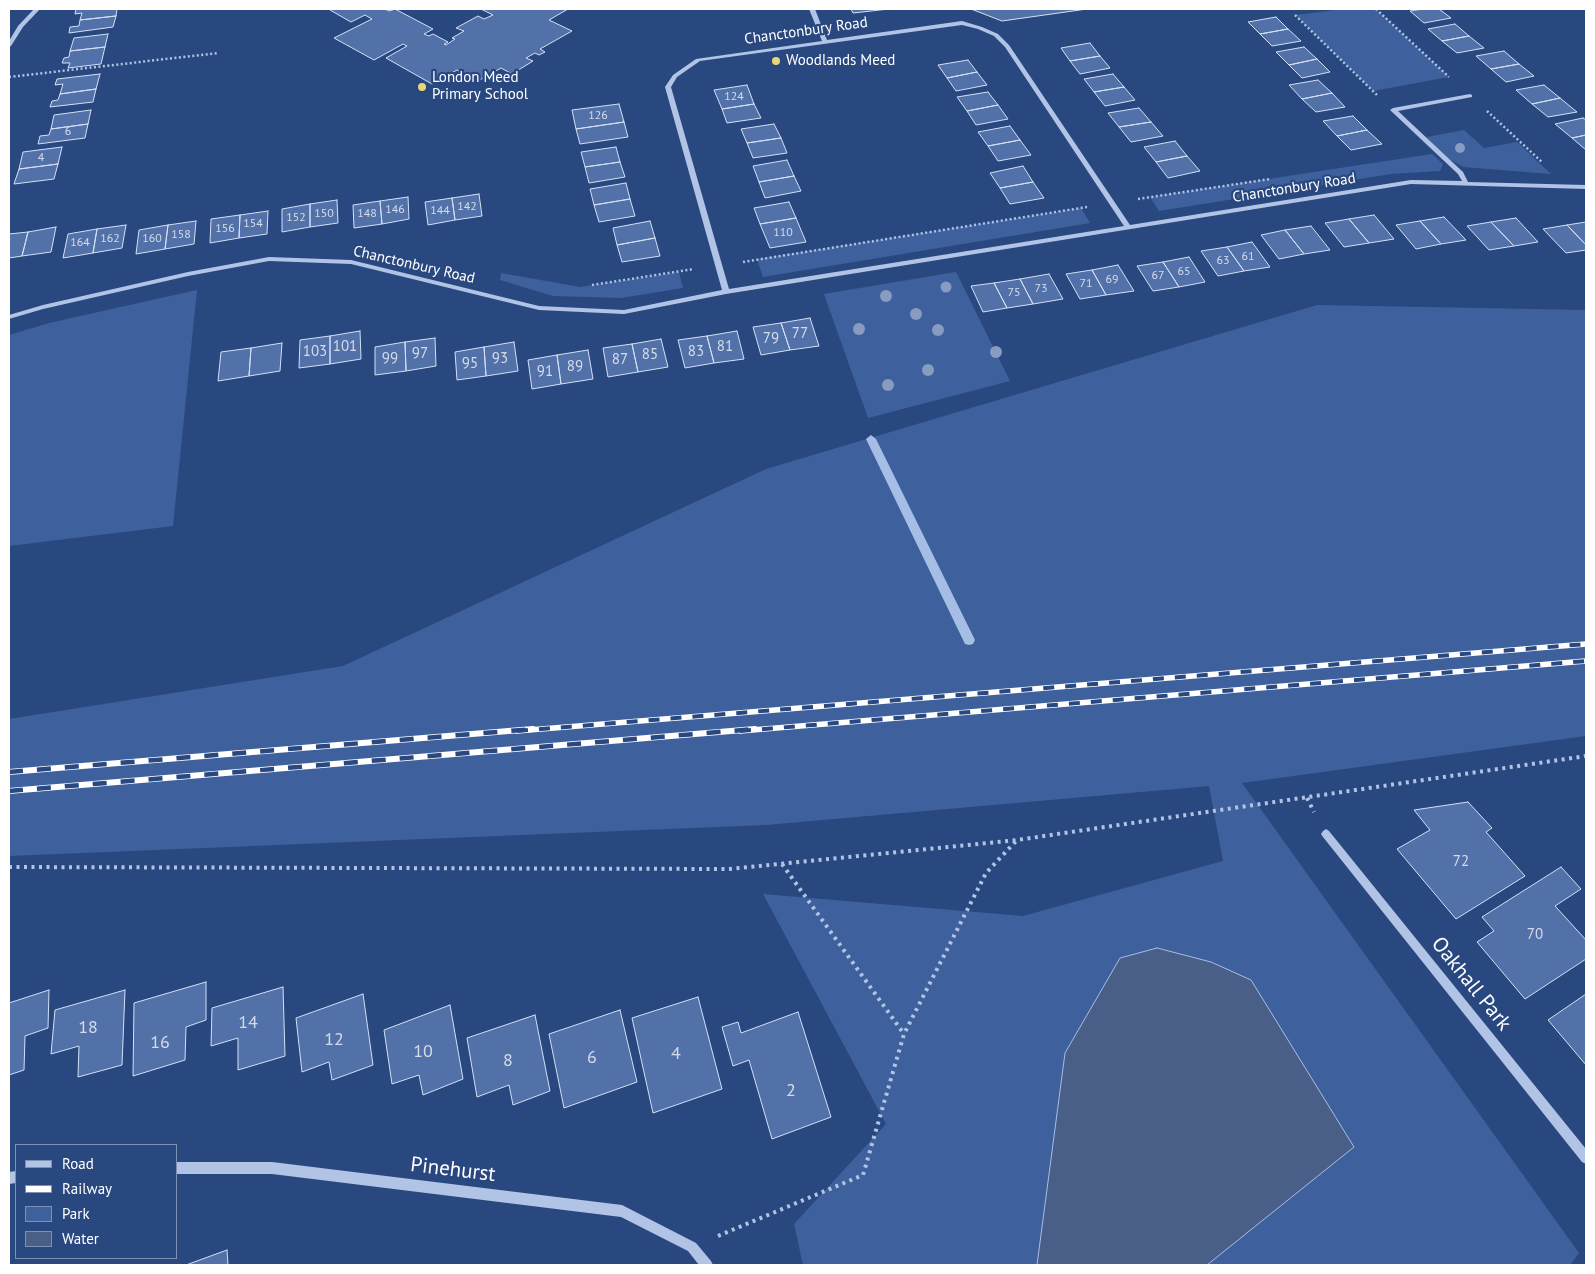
<!DOCTYPE html>
<style>
body{margin:0}
#map{position:relative;width:1595px;height:1274px;overflow:hidden;background:#294880;font-family:"PT Sans",sans-serif}
canvas{display:block}
.frame{position:absolute;inset:0;border:10px solid #fff;pointer-events:none}
.legend{position:absolute;left:15px;top:1144px;width:162px;height:115px;box-sizing:border-box;background:#294880;border:1px solid #7f91b3;margin:0;padding:6px 9px;list-style:none;font-size:15px;color:#fff}
.legend li{display:flex;align-items:center;gap:10px;height:25px}
.legend b{width:25px;border:1px solid #7f91b3}
</style>
<div id="map">
<canvas width="1595" height="1274"></canvas>
<div class="frame"></div>
<ul class="legend">
<li><b style="height:6px;background:#b1c4e5"></b>Road</li>
<li><b style="height:6px;background:#fff"></b>Railway</li>
<li><b style="height:14px;background:#3e609d"></b>Park</li>
<li><b style="height:14px;background:#4a5f88"></b>Water</li>
</ul>
</div>
<script>
const ctx = document.querySelector('canvas').getContext('2d');
ctx.lineJoin = 'round';
function fill(path, color) { ctx.fillStyle = color; ctx.fill(path, 'evenodd'); }
const toPath = rows => new Path2D(rows.map(r => 'M' + r).join(''));
function trace(path, color, width, dash) { ctx.strokeStyle = color; ctx.lineWidth = width; ctx.lineCap = dash ? 'butt' : 'round'; ctx.setLineDash(dash || []); ctx.stroke(path); }
function drawText(font, color, halo, rows, align = 'center') {
  ctx.font = font + ' "PT Sans",sans-serif'; ctx.lineWidth = 4.5; ctx.setLineDash([]); ctx.textBaseline = 'middle'; ctx.strokeStyle = halo; ctx.fillStyle = color; for (const [text, x, y, turn = 0] of rows) {
    ctx.save(); ctx.translate(x, y); ctx.rotate((+turn || 0) * Math.PI / 180); ctx.textAlign = isNaN(turn) ? turn : align; if (halo) ctx.strokeText(text, 0, 0); ctx.fillText(text, 0, 0); ctx.restore();
  }
}
fill(toPath([
 [1345,9,1376,9,1449,77,1373,91,1295,15],
 [1464,130,1484,148,1517,142,1551,174,1463,167,1438,153,1422,138],
 [1432,154,1443,164,1440,171,1391,174,1159,211,1150,197],
 [1081,208,1090,223,763,277,757,259],
 [679,272,683,288,621,298,553,296,500,280,501,273,580,287],
 [956,272,1010,381,868,418,824,294],
 [197,290,173,526,9,546,9,335,49,323],
 [1317,305,1586,310,1586,736,1242,783,1579,1253,1570,1265,803,1265,794,1224,886,1124,763,894,1023,916,1223,861,1209,786,766,825,9,856,9,719,343,666,766,469]
]), '#3e609d');
const water = toPath([
 [1157,948,1211,962,1251,980,1354,1147,1207,1265,1037,1265,1065,1053,1120,958,1157,948]
]);
fill(water, '#4a5f88');
trace(water, '#a6bee5', 1);
fill(toPath([
 [871,435,876,439,973,636,975,640,973,644,969,645,965,644,866,439,871,435]
]), '#a6bee5');
const building = toPath([
 [76,9,117,9,116,16,80,20,82,13,75,14,76,9],
 [333,9,385,9,389,11,395,9,433,29,424,34,429,36,433,34,448,42,444,44,446,45,455,39,452,38,464,31,456,28,478,16,484,19,493,15,481,9,568,9,549,20,572,31,540,49,545,52,539,55,535,53,526,58,533,61,512,74,501,68,478,81,457,70,432,84,386,58,407,46,403,44,374,60,334,38,372,19,365,15,351,22,330,10,333,9],
 [851,9,889,9,853,13,851,9],
 [971,9,1087,9,1002,21,971,9],
 [1423,9,1439,9,1451,18,1424,23,1410,11,1423,9],
 [116,16,113,27,69,33,70,27,79,26,80,20,116,16],
 [1276,17,1288,29,1260,34,1248,22,1276,17],
 [1455,24,1469,36,1442,41,1428,29,1455,24],
 [1288,29,1301,41,1272,46,1260,34,1288,29],
 [108,34,105,47,70,51,74,38,108,34],
 [1469,36,1484,48,1457,53,1442,41,1469,36],
 [1090,43,1100,56,1070,61,1061,48,1090,43],
 [105,47,101,64,68,68,70,63,62,63,64,58,69,57,70,51,105,47],
 [1304,47,1317,59,1289,65,1276,52,1304,47],
 [1504,51,1519,64,1491,69,1476,56,1504,51],
 [1100,56,1110,68,1080,74,1070,61,1100,56],
 [1317,59,1330,72,1302,78,1289,65,1317,59],
 [968,60,977,72,947,78,938,65,968,60],
 [1519,64,1534,76,1506,82,1491,69,1519,64],
 [977,72,987,85,956,91,947,78,977,72],
 [100,74,96,89,60,94,63,84,55,85,57,79,100,74],
 [1113,74,1124,87,1094,92,1084,79,1113,74],
 [1318,80,1332,93,1302,99,1289,85,1318,80],
 [747,85,754,104,722,109,714,90,747,85],
 [1544,85,1560,98,1532,104,1516,90,1544,85],
 [1124,87,1135,100,1105,106,1094,92,1124,87],
 [96,89,93,102,50,107,52,101,58,100,60,94,96,89],
 [988,92,998,105,967,111,957,97,988,92],
 [1332,93,1345,107,1316,112,1302,99,1332,93],
 [1560,98,1577,112,1548,117,1532,104,1560,98],
 [619,104,624,122,576,129,572,110,619,104],
 [754,104,761,118,727,123,722,109,754,104],
 [998,105,1008,119,976,125,967,111,998,105],
 [1139,108,1151,122,1119,127,1108,113,1139,108],
 [91,110,88,124,51,129,54,115,91,110],
 [1353,116,1367,130,1337,136,1323,121,1353,116],
 [1583,118,1586,120,1586,135,1572,138,1555,124,1583,118],
 [624,122,628,137,580,144,576,129,624,122],
 [1151,122,1163,136,1131,142,1119,127,1151,122],
 [88,124,85,138,38,144,40,136,49,135,51,129,88,124],
 [774,124,781,138,747,143,741,129,774,124],
 [1010,126,1020,140,988,146,978,132,1010,126],
 [1367,130,1382,144,1351,150,1337,136,1367,130],
 [1586,135,1586,150,1572,138,1586,135],
 [781,138,787,153,753,158,747,143,781,138],
 [1020,140,1031,155,998,161,988,146,1020,140],
 [1175,141,1187,156,1156,162,1144,147,1175,141],
 [62,147,58,164,19,169,23,152,62,147],
 [616,147,620,162,585,167,581,152,616,147],
 [1187,156,1200,171,1168,178,1156,162,1187,156],
 [787,160,794,176,759,182,753,166,787,160],
 [620,162,625,177,589,183,585,167,620,162],
 [58,164,54,179,14,184,19,169,58,164],
 [1023,166,1033,182,1000,188,990,173,1023,166],
 [794,176,801,191,765,198,759,182,794,176],
 [1033,182,1044,198,1010,204,1000,188,1033,182],
 [626,183,630,199,594,205,590,189,626,183],
 [479,194,482,216,455,220,452,198,479,194],
 [408,197,409,219,382,224,380,201,408,197],
 [452,198,455,220,428,225,425,202,452,198],
 [630,199,635,216,599,222,594,205,630,199],
 [337,200,338,223,310,227,310,204,337,200],
 [380,201,382,224,354,228,353,205,380,201],
 [789,202,796,218,760,224,754,208,789,202],
 [310,204,310,227,282,232,282,209,310,204],
 [268,211,267,234,239,238,240,215,268,211],
 [240,215,239,238,210,243,211,219,240,215],
 [1374,215,1394,239,1369,243,1349,219,1374,215],
 [1444,217,1466,240,1441,244,1420,221,1444,217],
 [796,218,806,242,770,248,760,224,796,218],
 [1516,218,1538,242,1514,246,1491,222,1516,218],
 [1349,219,1369,243,1344,247,1325,223,1349,219],
 [196,221,194,244,165,249,168,225,196,221],
 [650,221,655,238,617,245,613,228,650,221],
 [1420,221,1441,244,1416,249,1396,225,1420,221],
 [1491,222,1514,246,1489,250,1467,226,1491,222],
 [1586,222,1586,245,1567,225,1586,222],
 [126,225,122,248,93,253,97,229,126,225],
 [168,225,165,249,136,254,139,230,168,225],
 [1567,225,1586,245,1586,250,1566,253,1543,229,1567,225],
 [1311,226,1330,250,1304,254,1285,230,1311,226],
 [56,227,51,252,22,256,28,232,56,227],
 [97,229,93,253,63,258,68,234,97,229],
 [1285,230,1304,254,1279,259,1261,235,1285,230],
 [28,232,22,256,9,258,9,234,28,232],
 [655,238,660,256,622,262,617,245,655,238],
 [1252,242,1270,267,1244,271,1227,247,1252,242],
 [1227,247,1244,271,1218,276,1201,251,1227,247],
 [1189,257,1205,282,1179,287,1163,262,1189,257],
 [1163,262,1179,287,1153,291,1137,266,1163,262],
 [1118,265,1134,291,1106,295,1092,270,1118,265],
 [1092,270,1106,295,1080,299,1066,274,1092,270],
 [1049,274,1063,299,1033,304,1020,279,1049,274],
 [1020,279,1033,304,1007,308,994,283,1020,279],
 [994,283,1007,308,983,312,971,286,994,283],
 [810,318,819,346,790,350,781,323,810,318],
 [781,323,790,350,761,355,753,327,781,323],
 [360,331,361,359,330,364,330,336,360,331],
 [737,331,744,359,714,363,707,336,737,331],
 [330,336,330,364,299,368,300,340,330,336],
 [707,336,714,363,685,368,678,340,707,336],
 [435,338,436,366,406,371,405,342,435,338],
 [661,339,668,367,638,372,632,344,661,339],
 [405,342,406,371,375,375,375,347,405,342],
 [514,342,518,371,486,376,484,347,514,342],
 [282,343,280,371,249,376,251,348,282,343],
 [632,344,638,372,608,377,603,348,632,344],
 [484,347,486,376,457,380,455,352,484,347],
 [251,348,249,376,218,381,221,352,251,348],
 [588,350,593,379,561,384,557,355,588,350],
 [557,355,561,384,532,389,528,360,557,355],
 [1468,802,1492,828,1486,832,1525,876,1456,919,1397,849,1430,830,1414,810,1468,802],
 [1561,867,1581,889,1555,906,1586,940,1586,959,1525,999,1477,942,1494,931,1482,917,1561,867],
 [206,982,206,1020,186,1027,185,1060,133,1076,134,1003,206,982],
 [283,987,285,1056,238,1070,238,1038,211,1046,212,1008,283,987],
 [49,990,48,1028,25,1036,24,1070,9,1075,9,1003,49,990],
 [125,990,122,1065,78,1077,79,1046,51,1054,55,1010,125,990],
 [363,994,373,1065,332,1080,329,1062,302,1072,296,1018,363,994],
 [1586,994,1586,1065,1548,1020,1586,994],
 [698,997,722,1089,653,1113,632,1018,698,997],
 [450,1005,463,1079,423,1095,419,1075,392,1084,384,1030,450,1005],
 [620,1010,637,1082,564,1108,549,1034,620,1010],
 [798,1012,831,1117,772,1139,749,1060,733,1066,722,1027,738,1022,741,1033,798,1012],
 [535,1015,550,1091,513,1105,509,1085,477,1097,467,1038,535,1015],
 [227,1250,228,1265,186,1265,227,1250]
]);
fill(building, '#5271a8');
trace(building, '#d4e0f5', 1);
trace(toPath([
 [1376,9,1449,77],
 [1295,15,1378,96],
 [9,77,218,53],
 [1487,111,1543,163],
 [1138,199,1270,179],
 [743,262,1087,207],
 [592,285,694,269]
]), '#b1c4e5', 2.5, [2, 2.5]);
trace(toPath([
 [1307,798,1314,812],
 [782,864,904,1034],
 [9,867,729,869,1017,840,1586,756],
 [718,1236,863,1175,904,1034,986,873,1017,840]
]), '#b1c4e5', 4, [3, 4.5]);
fill(toPath([
 [34,9,40,9,23,27,11,46,9,47,9,41,18,26,34,9],
 [809,9,815,9,827,40,962,21,982,27,998,34,1009,45,1130,225,1411,180,1462,181,1458,174,1390,110,1393,108,1470,94,1472,95,1472,97,1398,111,1463,172,1468,182,1586,185,1586,189,1411,184,726,294,624,314,539,310,351,264,269,261,188,276,43,309,9,319,9,315,43,305,188,272,269,257,351,260,539,306,624,310,722,290,665,87,673,75,696,59,822,41,809,9],
 [962,25,978,29,994,36,1005,47,1124,226,729,289,671,87,677,77,700,61,962,25],
 [1326,829,1329,831,1586,1149,1586,1164,1582,1162,1323,837,1321,834,1323,831,1326,829],
 [176,1162,272,1162,622,1205,696,1243,711,1261,713,1265,699,1265,688,1251,621,1217,272,1174,176,1174,176,1162],
 [16,1171,16,1183,9,1184,9,1172,16,1171]
]), '#b1c4e5');
const railFar1 = toPath([
 [517,731,1586,644],
 [740,731,1586,661]
]);
const rail = toPath([
 [9,772,533,729],
 [9,791,755,729]
]);
trace(railFar1, '#fff', 5.5);
trace(rail, '#fff', 6);
trace(railFar1, '#294880', 4, [11]);
trace(rail, '#294880', 4.5, [14]);
ctx.fillStyle = '#879cc0';
for (const [x, y, r] of [
 [1460,148,5],
 [946,287,5.5],
 [886,296,6],
 [916,314,6],
 [859,329,6],
 [938,330,6],
 [996,352,6],
 [928,370,6],
 [888,385,6]
]) { ctx.beginPath(); ctx.arc(x, y, r, 0, 2 * Math.PI); ctx.fill(); }
for (const [x, y, r, color] of [
 [776,61,5,"#ecd478"],
 [422,87,5,"#ecd478"]
]) { const dot = new Path2D(); dot.arc(x, y, r, 0, 2 * Math.PI); ctx.fillStyle = color; ctx.fill(dot); trace(dot, '#294880', 2); }
drawText('12px', '#d4dce9', null, [
 ["124",734,97],
 ["126",598,116],
 ["6",68,132],
 ["4",41,158],
 ["142",467,207],
 ["146",395,210],
 ["144",440,211],
 ["150",324,214],
 ["148",367,214],
 ["152",296,218],
 ["154",253,224],
 ["156",225,229],
 ["110",783,233],
 ["158",181,235],
 ["162",110,239],
 ["160",152,239],
 ["164",80,243],
 ["61",1248,257],
 ["63",1223,261],
 ["65",1184,272],
 ["67",1158,276],
 ["69",1112,280],
 ["71",1086,284],
 ["73",1041,289],
 ["75",1014,293]
]);
drawText('15px', '#fff', '#294880', [
 ["Chanctonbury Road",806,31,-8],
 ["Chanctonbury Road",1294,188,-9],
 ["Chanctonbury Road",414,265,13]
]);
drawText('15px', '#fff', '#294880', [
 ["Woodlands Meed",786,61],
 ["London Meed",432,78],
 ["Primary School",432,95]
], 'left');
drawText('15px', '#d4dce9', null, [
 ["77",800,334],
 ["79",771,339],
 ["101",345,347],
 ["81",725,347],
 ["103",315,352],
 ["83",696,352],
 ["97",420,354],
 ["85",650,355],
 ["99",390,359],
 ["93",500,359],
 ["87",620,360],
 ["95",470,364],
 ["89",575,367],
 ["91",545,372],
 ["72",1461,862],
 ["70",1535,935]
]);
drawText('18px', '#d4dce9', null, [
 ["14",248,1023],
 ["18",88,1028],
 ["12",334,1040],
 ["16",160,1043],
 ["10",423,1052],
 ["4",676,1054],
 ["6",592,1058],
 ["8",508,1061],
 ["2",791,1091]
]);
drawText('21px', '#fff', '#294880', [
 ["Oakhall Park",1471,984,51],
 ["Pinehurst",453,1170,7]
]);
</script>
